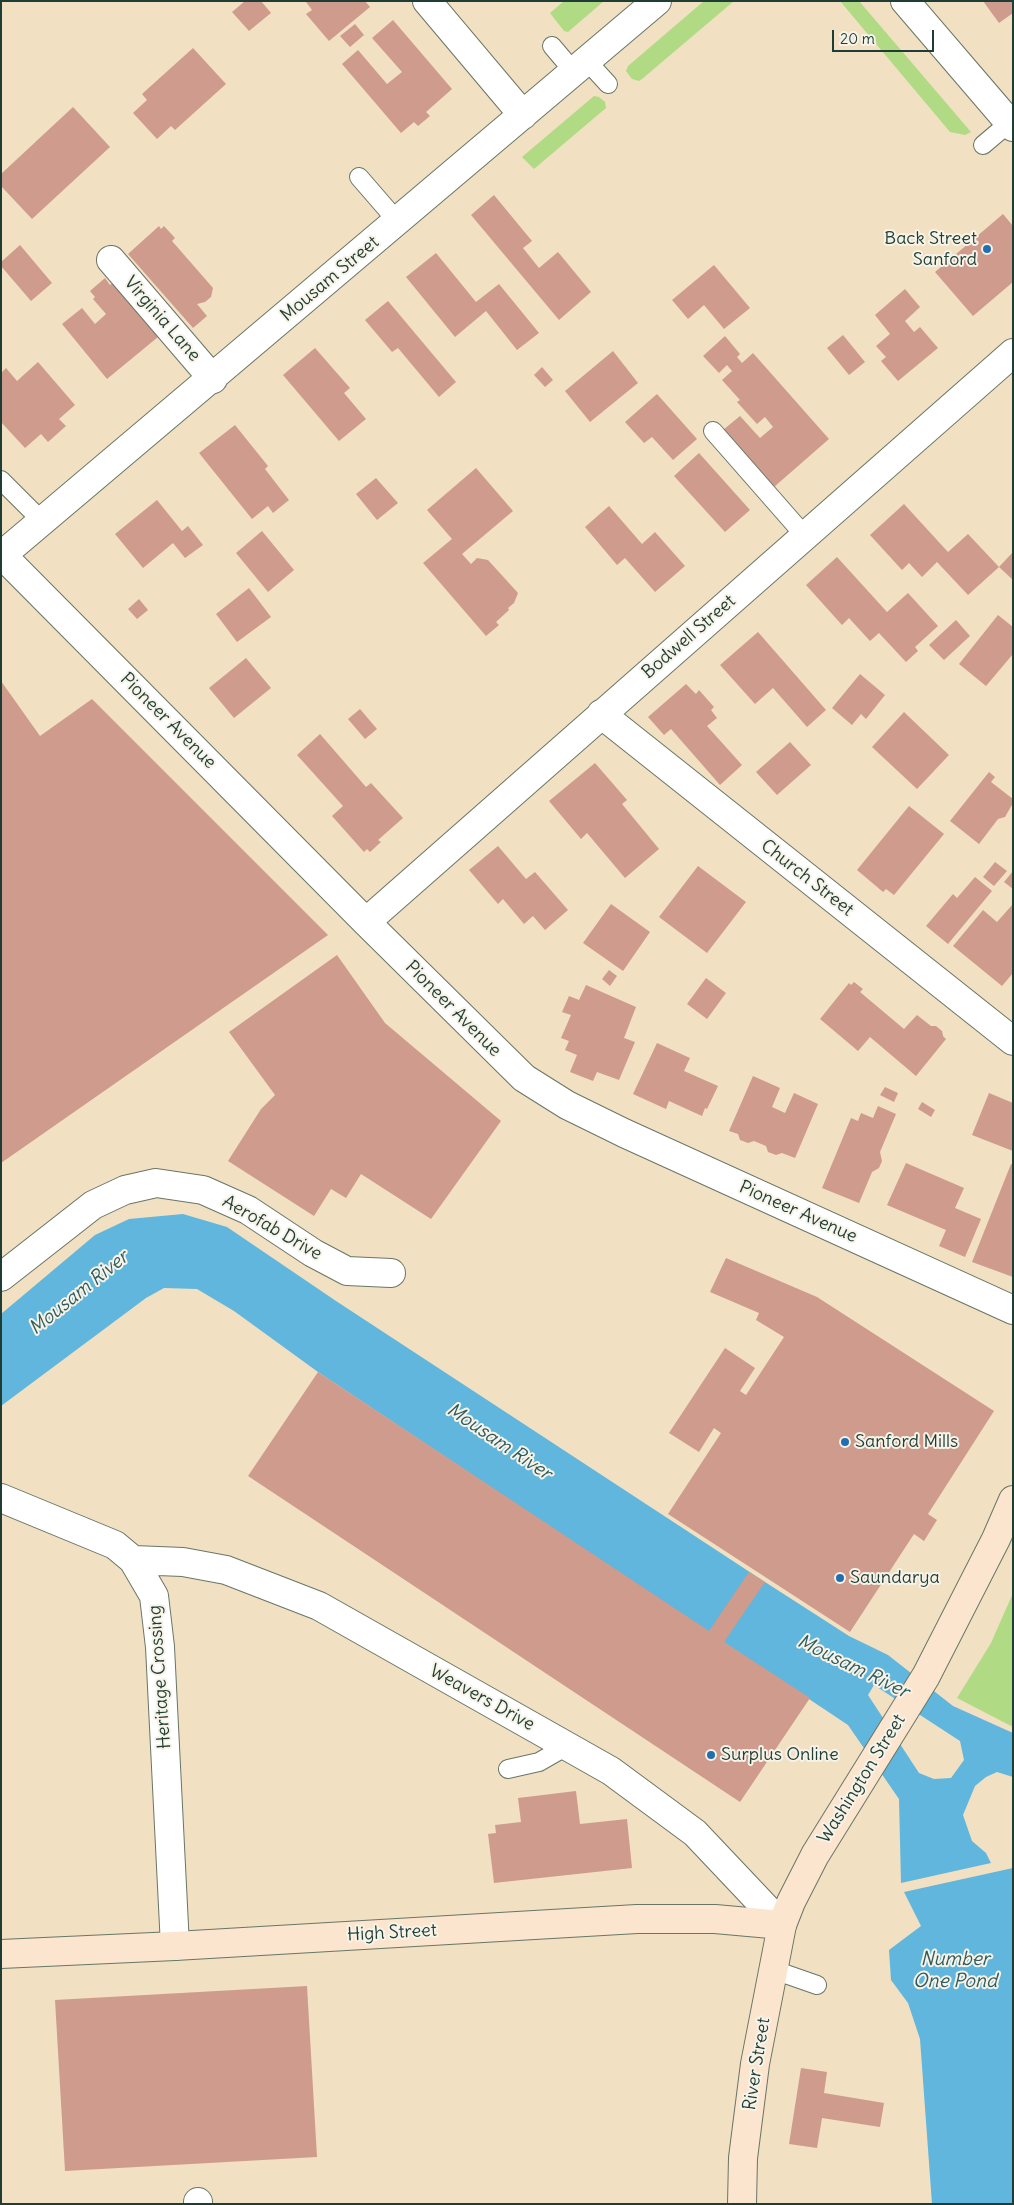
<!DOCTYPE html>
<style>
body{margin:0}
#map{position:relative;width:1014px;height:2205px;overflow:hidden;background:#f1e0c2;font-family:Delius,sans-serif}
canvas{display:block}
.frame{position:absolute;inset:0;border:2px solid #1f3d34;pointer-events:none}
.scale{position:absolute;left:832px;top:30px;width:102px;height:22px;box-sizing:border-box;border:2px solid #1f3d34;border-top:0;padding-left:6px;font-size:15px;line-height:18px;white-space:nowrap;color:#1f3d34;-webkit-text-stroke:4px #f7f3e8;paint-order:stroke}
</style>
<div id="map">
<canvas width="1014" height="2205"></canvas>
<div class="frame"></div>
<div class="scale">20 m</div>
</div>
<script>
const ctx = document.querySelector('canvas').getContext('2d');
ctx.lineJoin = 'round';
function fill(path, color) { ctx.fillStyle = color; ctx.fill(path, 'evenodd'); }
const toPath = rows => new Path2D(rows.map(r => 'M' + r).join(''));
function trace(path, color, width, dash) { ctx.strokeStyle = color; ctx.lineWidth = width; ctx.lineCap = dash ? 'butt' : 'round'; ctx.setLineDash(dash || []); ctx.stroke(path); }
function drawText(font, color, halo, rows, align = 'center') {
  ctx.font = font + ' Delius,sans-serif'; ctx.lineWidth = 4; ctx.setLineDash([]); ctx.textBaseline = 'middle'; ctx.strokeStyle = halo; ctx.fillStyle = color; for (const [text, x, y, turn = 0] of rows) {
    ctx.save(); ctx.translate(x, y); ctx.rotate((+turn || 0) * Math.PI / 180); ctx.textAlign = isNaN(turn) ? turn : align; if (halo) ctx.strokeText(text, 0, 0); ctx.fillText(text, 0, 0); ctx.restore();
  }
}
fill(toPath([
 [564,1,604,1,568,32,564,31,550,13],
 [704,1,734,1,642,79,639,81,632,79,626,71,628,66],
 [840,1,859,1,971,132,965,135,950,132],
 [594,96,599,97,605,102,606,108,534,169,522,157],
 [1013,1593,1013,1727,957,1698,991,1643]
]), '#b1da85');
fill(toPath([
 [183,1214,227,1227,336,1301,765,1582,849,1636,888,1655,953,1706,1013,1733,1013,1777,997,1772,986,1777,975,1786,963,1815,972,1841,986,1853,991,1863,901,1883,899,1799,848,1725,318,1372,234,1311,197,1289,164,1288,146,1298,1,1406,1,1314,95,1235,129,1219],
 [874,1685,960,1741,964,1760,951,1778,934,1779,919,1773,868,1695],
 [1013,1868,1013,2204,932,2204,920,2039,908,2003,891,1980,889,1950,921,1926,904,1892]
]), '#60b6dd');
fill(toPath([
 [245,1,261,1,271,13,249,31,232,12],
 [307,1,365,1,370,7,329,41,306,14,312,10,306,2],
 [983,1,1013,1,1013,13,999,23],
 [393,20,452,89,426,112,430,116,418,126,414,122,401,133,342,64,358,50,387,84,402,72,372,38],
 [355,24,364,35,350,47,340,36],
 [193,48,226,84,175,130,171,126,157,139,133,113,147,100,142,94],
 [73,107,110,147,32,219,1,186,1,174],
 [494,195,532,241,523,248,539,268,558,252,591,292,559,320,471,215],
 [1003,214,1013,226,1013,282,973,316,935,272],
 [159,226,161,229,164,226,175,238,172,241,213,288,211,297,205,302,197,304,207,316,193,328,128,254],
 [20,245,52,283,31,301,1,266,1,262],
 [436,253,476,302,499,284,539,333,517,350,486,311,455,337,406,277],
 [714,265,750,308,724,329,704,305,688,319,672,300],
 [105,278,110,285,119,278,142,306,136,311,158,337,107,379,62,324,82,308,95,324,106,314,93,299,95,297,90,291],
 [905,289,920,307,905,321,914,332,920,327,938,348,898,381,881,361,886,357,876,346,890,334,875,315],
 [388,301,456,382,439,397,398,348,392,352,365,320],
 [843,335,865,362,849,375,827,348],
 [725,336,740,354,737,357,742,363,753,353,829,439,774,487,723,430,740,416,760,438,773,427,765,417,757,424,737,402,740,400,722,380,732,371,727,365,719,373,703,356],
 [315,348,350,388,344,393,366,419,339,441,283,375],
 [613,351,638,383,590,422,565,391],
 [38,362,75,405,59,419,66,426,48,442,41,434,25,448,1,422,1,373,6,368,17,381],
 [542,367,553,380,545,387,534,375],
 [657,394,697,439,673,460,652,437,644,443,625,422],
 [235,425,268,466,265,469,289,500,273,513,268,506,252,519,199,453],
 [699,453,750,510,725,532,674,476],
 [476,468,513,511,462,554,471,564,477,558,488,560,518,593,514,603,508,608,509,610,496,622,499,625,486,636,423,563,452,539,427,510],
 [376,478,398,503,377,520,356,494],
 [157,500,182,531,188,526,203,545,185,558,173,543,143,568,115,534],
 [904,504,948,552,968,534,999,567,1013,552,1013,580,999,567,968,595,937,562,922,577,909,563,902,570,870,535],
 [609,506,642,544,655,532,685,566,655,592,625,558,617,565,585,527],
 [262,531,294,570,268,592,236,553],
 [837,557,887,612,908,593,938,626,915,647,918,651,906,662,879,633,870,641,849,618,842,625,806,585],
 [249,588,271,617,237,642,216,614],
 [139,599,148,610,137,619,128,609],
 [998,615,1013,627,1013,654,986,686,959,664],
 [956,620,970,636,944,660,929,645],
 [758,632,826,710,807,727,773,688,755,704,720,665],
 [246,658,271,688,234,718,209,688],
 [860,674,885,695,866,719,861,714,852,725,832,708],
 [1,681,40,736,92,699,328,935,1,1163],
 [686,684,696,694,699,690,714,707,711,710,717,718,707,726,742,765,720,785,671,729,664,735,648,717],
 [360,709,377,729,365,739,348,719],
 [904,712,949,755,917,789,872,747],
 [320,734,366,787,371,783,403,818,378,840,381,842,370,852,367,849,364,852,332,816,343,806,297,755],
 [790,742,811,765,777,795,756,772],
 [595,763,627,800,622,804,659,849,625,878,587,833,581,839,549,801],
 [989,772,995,777,991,782,1013,799,1013,803,1005,817,998,819,979,844,950,821],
 [909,806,944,834,894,895,886,889,883,892,857,870],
 [498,846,526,879,535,872,568,910,545,930,533,916,524,924,503,899,498,904,469,870],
 [995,862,1007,871,994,886,983,877],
 [698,866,746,902,707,953,659,917],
 [1013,871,1013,889,1004,882],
 [975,877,992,891,948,944,926,926,953,894,957,898],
 [611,904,650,932,623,971,583,943],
 [1013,904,1013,973,1002,986,953,946,983,910,997,922],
 [337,955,385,1023,501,1121,431,1219,361,1174,346,1198,331,1189,314,1216,228,1161,261,1109,275,1095,229,1032],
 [609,970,617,976,610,986,602,979],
 [706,978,726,993,707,1019,687,1004],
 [854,982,863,989,860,992,904,1029,917,1015,931,1026,936,1026,942,1031,943,1036,946,1039,916,1076,870,1037,858,1051,820,1019,849,983,851,985],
 [586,985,636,1007,624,1038,635,1042,619,1080,597,1072,593,1081,570,1072,577,1055,565,1050,569,1041,561,1038,571,1015,562,1012,569,996,579,1000],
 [657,1043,690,1058,684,1071,718,1086,707,1109,705,1108,702,1116,669,1101,666,1109,633,1094],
 [753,1076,780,1088,772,1107,785,1113,794,1093,818,1104,795,1158,782,1153,776,1155,768,1152,766,1146,754,1141,748,1143,740,1140,738,1134,729,1131],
 [885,1087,898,1093,894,1102,880,1095],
 [989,1093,1013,1103,1013,1151,972,1135],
 [922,1102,935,1110,931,1117,918,1109],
 [878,1106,896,1114,880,1152,882,1161,879,1168,872,1172,859,1203,822,1188,851,1118,858,1121,861,1113,873,1118],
 [906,1163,964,1188,955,1208,981,1219,965,1257,939,1246,946,1230,887,1205],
 [1011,1164,1013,1165,1013,1277,972,1262],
 [726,1258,817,1297,994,1411,928,1514,937,1520,924,1541,914,1534,850,1632,668,1514,721,1433,714,1428,699,1452,669,1433,725,1348,755,1368,740,1391,746,1395,784,1337,756,1320,759,1313,710,1292],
 [318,1372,709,1631,749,1572,765,1582,724,1642,810,1698,740,1802,248,1476],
 [576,1791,580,1824,627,1819,632,1868,494,1883,488,1834,496,1833,495,1825,521,1822,518,1798],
 [307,1986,317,2157,65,2171,55,2000],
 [801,2068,827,2072,824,2093,884,2103,880,2127,822,2118,817,2148,789,2144]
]), '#cf9b8c');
const lane = toPath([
 [552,46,574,72],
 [587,61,608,84],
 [983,145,1009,123],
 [359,177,398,222],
 [713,431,805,536],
 [1,480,42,521],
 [508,1769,539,1762,567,1746],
 [774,1970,817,1985]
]);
const street = toPath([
 [427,1,523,115],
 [905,1,1013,127],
 [111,260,213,379],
 [1,554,366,922,524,1078,567,1105,624,1133,1013,1310],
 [2,555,657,1],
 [601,714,1013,1041],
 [366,922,1013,353],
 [1,1277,93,1205,125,1190,156,1183,203,1190,248,1210,313,1253,347,1271,391,1273],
 [1,1498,115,1545,133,1560,154,1596,160,1647,175,1946],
 [133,1560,183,1562,226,1570,319,1606,611,1771,695,1833,782,1925],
 [198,2202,198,2204]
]);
const secondary = toPath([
 [1,1954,175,1946,637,1919,715,1919,782,1925],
 [742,2204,743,2158,755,2064,782,1925,791,1902,815,1855,926,1676,996,1539,1013,1500]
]);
trace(lane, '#687666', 20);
trace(street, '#687666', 30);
trace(secondary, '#687666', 30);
trace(lane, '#fff', 18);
trace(street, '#fff', 28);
trace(secondary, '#fbe5cf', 28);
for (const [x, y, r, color] of [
 [987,249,5,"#1f6fb2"],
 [845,1442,5,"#1f6fb2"],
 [840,1578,5,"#1f6fb2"],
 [711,1755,5,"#1f6fb2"]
]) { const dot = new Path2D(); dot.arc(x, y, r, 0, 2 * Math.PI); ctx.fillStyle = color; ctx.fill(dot); trace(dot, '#f7f3e8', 2); }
drawText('18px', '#1f3d34', '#f7f3e8', [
 ["Back Street",977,239,"right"],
 ["Sanford",977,260,"right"],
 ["Sanford Mills",855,1442],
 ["Saundarya",850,1578],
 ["Surplus Online",721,1755]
], 'left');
drawText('18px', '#1f3d34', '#f7f3e8', [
 ["Mousam Street",330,279,-40],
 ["Virginia Lane",162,319,49],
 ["Bodwell Street",689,637,-41],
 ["Pioneer Avenue",168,721,45],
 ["Church Street",807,878,38],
 ["Pioneer Avenue",453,1009,45],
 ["Pioneer Avenue",798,1212,24],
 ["Aerofab Drive",272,1228,30],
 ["Heritage Crossing",160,1677,-94],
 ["Weavers Drive",482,1698,29],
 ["Washington Street",862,1779,-58],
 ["High Street",392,1933,-3],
 ["River Street",757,2064,-81]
]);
drawText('italic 19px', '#2f5b5e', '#f7f3e8', [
 ["Mousam River",79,1293,-39],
 ["Mousam River",499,1442,34],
 ["Mousam River",853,1667,26],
 ["Number",955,1960],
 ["One Pond",955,1982]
]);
</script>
